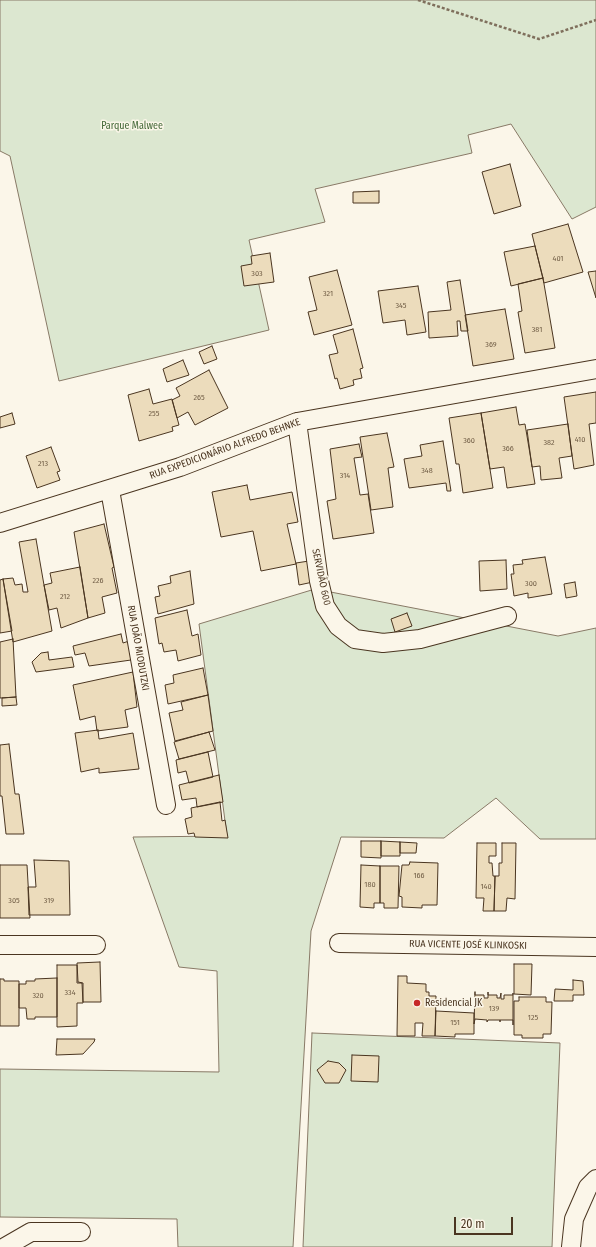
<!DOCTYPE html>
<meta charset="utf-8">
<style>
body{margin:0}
#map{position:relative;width:596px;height:1247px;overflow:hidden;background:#fbf6e9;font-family:"Fira Sans Condensed",sans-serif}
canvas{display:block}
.scale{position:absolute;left:454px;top:1217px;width:59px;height:18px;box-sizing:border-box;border:2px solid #4a3520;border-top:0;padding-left:5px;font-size:12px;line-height:14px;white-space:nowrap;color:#4a3520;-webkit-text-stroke:3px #fbf6e9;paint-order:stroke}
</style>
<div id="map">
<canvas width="596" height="1247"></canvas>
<div class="scale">20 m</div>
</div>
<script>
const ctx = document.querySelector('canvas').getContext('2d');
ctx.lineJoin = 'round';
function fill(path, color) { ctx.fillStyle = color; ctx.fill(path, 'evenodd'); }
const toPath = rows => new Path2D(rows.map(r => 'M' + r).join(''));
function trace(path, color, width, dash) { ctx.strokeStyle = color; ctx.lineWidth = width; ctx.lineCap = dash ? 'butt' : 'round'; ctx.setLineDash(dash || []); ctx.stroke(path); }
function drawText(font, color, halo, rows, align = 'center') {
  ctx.font = font + ' "Fira Sans Condensed",sans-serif'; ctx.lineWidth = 3; ctx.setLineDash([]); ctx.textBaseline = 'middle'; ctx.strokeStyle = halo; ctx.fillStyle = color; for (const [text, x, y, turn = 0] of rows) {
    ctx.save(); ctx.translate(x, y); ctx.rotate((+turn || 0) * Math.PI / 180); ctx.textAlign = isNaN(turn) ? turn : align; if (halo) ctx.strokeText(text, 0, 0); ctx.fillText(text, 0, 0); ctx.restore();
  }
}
const green = toPath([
 [0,0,596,0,596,207,572,219,511,124,468,135,472,153,315,189,325,222,249,240,269,330,59,381,10,156,0,151,0,0],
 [315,589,558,636,596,628,596,839,540,839,496,798,444,838,341,837,311,931,293,1247,178,1247,177,1219,0,1217,0,1069,219,1072,217,971,179,967,133,837,227,836,199,624,315,589],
 [312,1033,560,1043,552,1247,303,1247,312,1033]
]);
fill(green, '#dce7d0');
trace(green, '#887966', 1);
const building = toPath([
 [510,164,521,206,494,214,482,172,510,164],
 [379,191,379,203,353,203,353,192,379,191],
 [568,224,583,272,544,283,532,234,568,224],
 [535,246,543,278,511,286,504,252,535,246],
 [270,253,274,282,244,286,241,266,252,264,251,256,270,253],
 [337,270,352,325,314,335,308,312,317,310,309,277,337,270],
 [596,271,596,298,588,272,596,271],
 [543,278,555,348,525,353,518,312,522,311,518,284,543,278],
 [460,280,468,331,461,331,460,321,457,321,458,336,429,338,428,312,451,310,447,282,460,280],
 [418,286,426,332,407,335,405,320,383,323,378,291,418,286],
 [505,309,514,359,473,366,465,315,505,309],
 [353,329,363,368,360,369,362,378,353,380,354,385,340,389,337,378,335,379,329,355,338,353,333,335,353,329],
 [212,346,217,359,204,364,199,352,212,346],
 [183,360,189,375,167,382,163,369,183,360],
 [209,370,228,408,195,425,188,412,177,418,172,400,180,396,176,388,209,370],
 [149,389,153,404,172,399,179,425,172,427,173,431,139,441,128,395,149,389],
 [596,392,596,423,589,424,594,465,574,469,564,397,596,392],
 [516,407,519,425,525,424,535,484,507,488,504,467,490,469,481,413,516,407],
 [12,413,15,424,0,428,0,417,12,413],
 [481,413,493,488,463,493,459,464,456,464,449,418,481,413],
 [568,424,572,456,559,458,562,478,541,480,540,466,532,467,527,430,568,424],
 [387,433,394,467,388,468,393,507,371,510,360,437,387,433],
 [443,441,451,491,447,491,446,483,409,488,404,459,422,456,420,445,443,441],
 [359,444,362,457,354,458,360,495,368,494,374,533,333,539,327,501,336,499,330,449,359,444],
 [51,447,60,471,57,472,60,480,37,488,26,456,51,447],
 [247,485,250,500,292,492,298,522,287,524,296,564,261,571,253,531,221,537,212,492,247,485],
 [104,524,114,567,112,568,117,593,102,597,105,613,88,618,74,532,104,524],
 [36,539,52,631,13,642,3,579,13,578,15,585,22,584,23,592,28,592,19,542,36,539],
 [545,557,552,594,528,598,528,593,514,596,511,574,514,574,513,565,523,564,522,560,545,557],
 [506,560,507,589,480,591,479,561,506,560],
 [309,561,313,582,299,585,296,563,309,561],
 [80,567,88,618,61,628,57,608,49,610,44,585,52,583,50,573,80,567],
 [190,571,194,604,158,614,155,597,160,596,158,586,171,583,170,576,190,571],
 [3,579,12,631,0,633,0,580,3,579],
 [575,582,577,596,566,598,564,584,575,582],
 [187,610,192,636,198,634,201,655,178,661,176,650,164,652,162,643,159,644,155,618,187,610],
 [407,613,412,626,395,632,391,619,407,613],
 [121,634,123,643,129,641,131,660,89,666,85,653,75,655,73,646,121,634],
 [13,639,16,697,0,698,0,642,13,639],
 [48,652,49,660,72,657,74,667,36,672,32,662,41,653,48,652],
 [203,668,208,695,168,704,165,685,174,683,173,675,203,668],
 [133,672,137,707,125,710,128,727,97,731,95,716,80,720,73,685,133,672],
 [208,695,213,731,175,741,169,713,183,710,181,702,208,695],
 [16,697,17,705,2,706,2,698,16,697],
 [98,730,99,739,133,733,139,769,99,773,99,768,81,772,75,733,98,730],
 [209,732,215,750,179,759,174,742,209,732],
 [9,744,15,794,19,794,24,834,6,834,2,796,0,796,0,745,9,744],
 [208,752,213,777,189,783,186,771,178,773,176,760,208,752],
 [219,775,223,802,197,807,196,798,182,800,179,785,219,775],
 [220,802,222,821,225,820,228,838,195,837,194,833,188,834,185,819,192,817,191,808,220,802],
 [361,841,381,841,381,858,361,857,361,841],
 [381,841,400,842,400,856,381,856,381,841],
 [400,842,417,843,416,853,400,853,400,842],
 [477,843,496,843,496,856,489,856,489,863,492,863,493,876,495,876,494,911,483,911,484,898,476,898,477,843],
 [502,843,516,843,515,899,507,898,506,911,494,911,495,876,499,876,499,863,502,863,502,843],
 [34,860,69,861,70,915,29,915,28,887,36,887,34,860],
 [410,862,438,863,437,905,422,905,422,908,402,907,402,897,399,896,402,865,409,865,410,862],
 [0,865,27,865,30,918,0,918,0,865],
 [361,865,380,866,380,903,374,903,374,908,360,907,361,865],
 [380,866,399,866,398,908,384,908,384,903,380,903,380,866],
 [100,962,101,1002,83,1002,83,983,78,982,77,963,100,962],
 [514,964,532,964,531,995,514,994,514,964],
 [57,965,77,965,77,983,82,983,83,1003,77,1003,77,1026,57,1027,57,965],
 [398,976,407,976,407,983,426,984,426,992,429,992,429,996,436,996,435,1036,422,1036,423,1023,415,1023,415,1036,397,1036,398,976],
 [57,978,57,1017,35,1017,35,1019,27,1019,26,1008,19,1008,19,984,26,984,26,981,35,981,35,979,57,978],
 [0,979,4,979,4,981,19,981,19,1026,0,1026,0,979],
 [573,980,583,981,584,995,573,995,573,1001,554,1001,555,989,573,990,573,980],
 [475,992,475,995,484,995,484,998,488,998,488,992,488,995,497,995,497,998,500,998,501,993,501,999,504,999,504,995,513,995,513,993,513,1025,513,1020,500,1020,500,1022,500,1020,488,1020,487,1022,487,1020,475,1019,474,1024,475,992],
 [519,997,546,997,546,1002,552,1002,551,1034,543,1034,543,1038,522,1038,522,1035,514,1035,514,1001,519,1001,519,997],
 [436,1011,474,1013,474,1034,455,1034,455,1037,435,1036,436,1011],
 [57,1039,95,1039,94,1042,83,1054,56,1055,57,1039],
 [352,1055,379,1056,378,1082,351,1081,352,1055],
 [328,1061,339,1063,346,1070,339,1083,325,1083,317,1070,328,1061]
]);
fill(building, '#ecdcbc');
trace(building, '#4a3520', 1);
const street = toPath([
 [297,422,319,581,325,606,338,626,355,639,383,643,420,639,507,616],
 [110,490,166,805],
 [0,523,180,467,297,422,596,369],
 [339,943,596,947],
 [0,945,96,945],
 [5,1247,31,1232,81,1232],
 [571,1247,574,1219,588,1187,596,1179]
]);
trace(street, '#4a3520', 20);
trace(toPath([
 [418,0,539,39,596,20]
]), '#7f6f5c', 2.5, [3, 2]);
trace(street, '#fbf6e9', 18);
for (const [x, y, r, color] of [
 [417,1003,4,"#c62828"]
]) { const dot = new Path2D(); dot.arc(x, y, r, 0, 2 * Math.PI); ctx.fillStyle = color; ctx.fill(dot); trace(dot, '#fbf6e9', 1.5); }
drawText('8px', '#725f47', null, [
 ["401",558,259],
 ["303",257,274],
 ["321",328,294],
 ["345",401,306],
 ["381",537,330],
 ["369",491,345],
 ["265",199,398],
 ["255",154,414],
 ["410",580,440],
 ["360",469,441],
 ["382",549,443],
 ["366",508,449],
 ["213",43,464],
 ["348",427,471],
 ["314",345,476],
 ["226",98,581],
 ["300",531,584],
 ["212",65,597],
 ["166",419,876],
 ["180",370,885],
 ["140",486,887],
 ["305",14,901],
 ["319",49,901],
 ["334",70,993],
 ["320",38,996],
 ["139",494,1009],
 ["125",533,1018],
 ["151",455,1023]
]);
drawText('10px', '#436837', '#fbf6e9', [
 ["Parque Malwee",132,126]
]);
drawText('10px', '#4a3520', '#fbf6e9', [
 ["RUA EXPEDICIONÁRIO ALFREDO BEHNKE",225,449,-20],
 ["SERVIDÃO 600",321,577,78],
 ["RUA JOÃO MIODUTZKI",138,648,80],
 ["RUA VICENTE JOSÉ KLINKOSKI",468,945,1]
]);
drawText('10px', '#4a3520', '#fbf6e9', [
 ["Residencial JK",425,1003]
], 'left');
</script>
